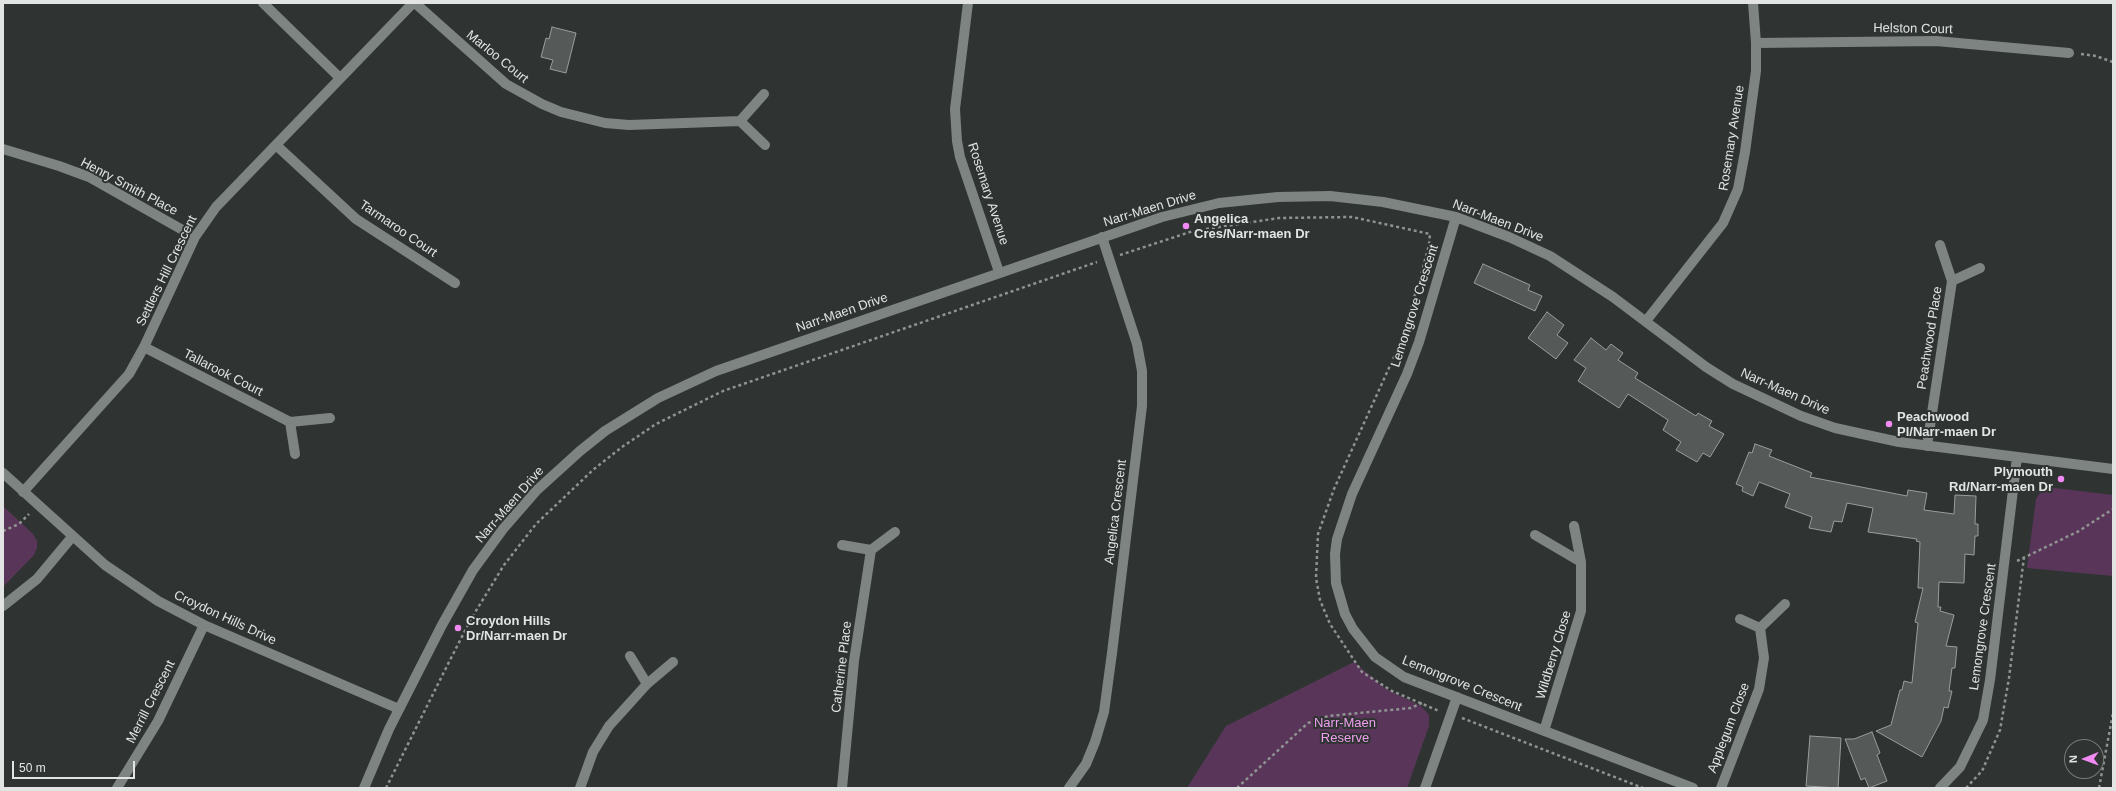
<!DOCTYPE html>
<style>
body{margin:0}
#map{position:relative;width:2116px;height:791px;overflow:hidden;background:#2f3432;font-family:Helvetica,sans-serif}
canvas{display:block}
.frame{position:absolute;inset:0;border:4px solid #e1e4e3;pointer-events:none}
.north{position:absolute;left:2064px;top:739px;width:40px;height:40px;box-sizing:border-box;background:#2f3432;border:1px solid #767a79;border-radius:50%;rotate:269deg;font-size:11px;font-weight:700;line-height:16px;text-align:center;color:#e1e4e3}
.north::after{content:'';display:block;margin:auto;width:14px;height:18px;background:#f28af3;clip-path:polygon(50% 0,100% 100%,50% 72%,0 100%)}
.scale{position:absolute;left:12px;top:761px;width:123px;height:18px;box-sizing:border-box;border:2px solid #e1e4e3;border-top:0;padding-left:5px;font-size:12px;line-height:14px;white-space:nowrap;color:#e1e4e3;-webkit-text-stroke:3px #2f3432;paint-order:stroke}
</style>
<div id="map">
<canvas width="2116" height="791"></canvas>
<div class="frame"></div>
<div class="north">N</div>
<div class="scale">50 m</div>
</div>
<script>
const ctx = document.querySelector('canvas').getContext('2d');
ctx.lineJoin = 'round';
function fill(path, color) { ctx.fillStyle = color; ctx.fill(path, 'evenodd'); }
const toPath = rows => new Path2D(rows.map(r => 'M' + r).join(''));
function trace(path, color, width, dash) { ctx.strokeStyle = color; ctx.lineWidth = width; ctx.lineCap = dash ? 'butt' : 'round'; ctx.setLineDash(dash || []); ctx.stroke(path); }
function drawText(font, color, halo, rows, align = 'center') {
  ctx.font = font + ' Helvetica,sans-serif'; ctx.lineWidth = 4; ctx.setLineDash([]); ctx.textBaseline = 'middle'; ctx.strokeStyle = halo; ctx.fillStyle = color; for (const [text, x, y, turn = 0] of rows) {
    ctx.save(); ctx.translate(x, y); ctx.rotate((+turn || 0) * Math.PI / 180); ctx.textAlign = isNaN(turn) ? turn : align; if (halo) ctx.strokeText(text, 0, 0); ctx.fillText(text, 0, 0); ctx.restore();
  }
}
fill(toPath([
 [2047,487,2113,495,2113,576,2027,568,2036,499,2042,490],
 [3,506,33,534,37,541,37,548,34,555,3,587],
 [1354,662,1386,689,1421,706,1429,715,1429,726,1407,788,1187,788,1226,726]
]), '#593659');
const building = toPath([
 [552,27,576,33,566,73,550,69,553,60,541,57,546,38,549,39,552,27],
 [1483,264,1530,285,1528,290,1542,296,1535,311,1474,283,1483,264],
 [1547,312,1564,325,1557,335,1568,343,1556,359,1528,338,1547,312],
 [1591,338,1606,350,1611,344,1623,353,1618,360,1638,373,1635,378,1696,416,1698,413,1712,421,1709,426,1724,434,1710,457,1703,453,1697,462,1676,450,1681,442,1663,430,1668,420,1628,394,1619,408,1578,381,1586,368,1574,360,1591,338],
 [1755,444,1772,450,1769,456,1812,473,1810,477,1907,496,1908,490,1927,493,1924,510,1954,514,1955,495,1976,496,1975,524,1978,524,1978,536,1975,536,1974,555,1965,554,1964,583,1939,582,1938,607,1941,607,1940,611,1954,615,1946,646,1957,647,1955,668,1952,668,1949,691,1952,691,1948,708,1944,707,1941,721,1922,757,1876,731,1891,725,1900,690,1902,690,1904,681,1912,683,1918,623,1915,622,1923,588,1918,588,1920,542,1916,541,1917,539,1868,532,1873,508,1847,503,1842,522,1834,521,1831,532,1809,528,1812,517,1785,507,1790,494,1759,482,1753,496,1742,491,1743,487,1736,484,1749,452,1752,453,1755,444],
 [1872,732,1880,753,1877,755,1887,781,1869,788,1865,778,1861,780,1845,739,1854,739,1872,732],
 [1810,736,1841,738,1838,788,1806,786,1810,736]
]);
fill(building, '#555a58');
trace(building, '#989e9c', 1);
trace(toPath([
 [2081,54,2096,56,2113,62],
 [1120,255,1193,231,1279,218,1352,217,1430,234,1429,245,1421,275,1399,346,1334,489,1318,534,1316,578,1320,600,1330,624,1362,672,1392,691,1439,711],
 [3,531,19,524,29,514],
 [2017,561,2079,531,2113,509],
 [1462,718,1643,788],
 [386,788,448,664,471,619,504,565,536,524,594,469,622,447,656,424,723,391,1097,262],
 [1237,788,1308,723,1328,716,1411,708,1422,703],
 [1966,788,1982,771,2000,730,2009,678,2024,557],
 [2099,788,2113,713]
]), '#8f9391', 2.5, [3, 3]);
trace(toPath([
 [263,3,340,78],
 [415,3,506,84,542,104,561,112,605,123,629,125,740,121],
 [968,3,955,109,957,141,960,157,999,272],
 [1756,43,1936,41,2069,53],
 [764,94,740,121,765,145],
 [276,145,356,219,455,283],
 [3,149,59,166,89,177,195,237],
 [1456,217,1419,342,1407,374,1352,494,1337,539,1335,554,1336,583,1345,614,1353,629,1375,657,1404,677,1693,788],
 [1940,245,1952,281,1980,268],
 [1646,321,1723,223,1738,189,1745,152,1756,71,1756,43,1753,3],
 [144,347,290,422],
 [1927,446,1952,281],
 [295,454,290,422,330,418],
 [3,473,105,565,158,601,204,625,399,709],
 [23,492,129,374,144,347,195,237,216,207,413,3],
 [1535,535,1581,562],
 [842,545,871,550,895,532],
 [3,606,37,579,72,537],
 [1740,619,1760,628,1785,604],
 [630,656,647,684],
 [1544,731,1581,611,1581,562,1574,526],
 [117,788,158,721,204,625],
 [364,788,389,729,442,625,473,570,503,529,537,490,580,451,605,431,658,398,716,371,1162,217,1219,203,1278,197,1330,196,1383,202,1456,217,1509,237,1550,256,1613,297,1706,367,1733,384,1801,416,1835,428,1899,442,2113,469],
 [580,788,593,752,609,726,647,684,673,662],
 [842,788,854,661,871,550],
 [1069,788,1086,764,1095,742,1104,712,1112,653,1142,406,1142,371,1137,344,1102,237],
 [1425,788,1457,697],
 [1721,788,1759,689,1764,658,1760,628],
 [1940,788,1960,767,1983,720,1990,680,2017,457]
]), '#7e8481', 10);
for (const [x, y, r, color] of [
 [1186,226,4,"#f28af3"],
 [1889,424,4,"#f28af3"],
 [2061,479,4,"#f28af3"],
 [458,628,4,"#f28af3"]
]) { const dot = new Path2D(); dot.arc(x, y, r, 0, 2 * Math.PI); ctx.fillStyle = color; ctx.fill(dot); trace(dot, '#2f3432', 1.5); }
drawText('13px', '#e1e4e3', '#2f3432', [
 ["Helston Court",1913,29,1],
 ["Marloo Court",497,57,39],
 ["Rosemary Avenue",1732,138,-81],
 ["Henry Smith Place",129,187,28],
 ["Rosemary Avenue",988,194,72],
 ["Narr-Maen Drive",1150,209,-17],
 ["Narr-Maen Drive",1498,221,21],
 ["Tarmaroo Court",398,229,34],
 ["Settlers Hill Crescent",167,271,-64],
 ["Lemongrove Crescent",1415,306,-72],
 ["Narr-Maen Drive",842,313,-19],
 ["Peachwood Place",1930,338,-81],
 ["Tallarook Court",223,373,27],
 ["Narr-Maen Drive",1785,392,24],
 ["Narr-Maen Drive",510,505,-49],
 ["Angelica Crescent",1116,512,-83],
 ["Croydon Hills Drive",225,618,25],
 ["Lemongrove Crescent",1983,627,-82],
 ["Wildberry Close",1554,655,-73],
 ["Catherine Place",842,667,-83],
 ["Lemongrove Crescent",1462,684,22],
 ["Merrill Crescent",151,702,-63],
 ["Applegum Close",1729,728,-69]
]);
drawText('bold 13px', '#e1e4e3', '#2f3432', [
 ["Angelica",1194,219],
 ["Cres/Narr-maen Dr",1194,234],
 ["Peachwood",1897,417],
 ["Pl/Narr-maen Dr",1897,432],
 ["Plymouth",2053,472,"right"],
 ["Rd/Narr-maen Dr",2053,487,"right"],
 ["Croydon Hills",466,621],
 ["Dr/Narr-maen Dr",466,636]
], 'left');
drawText('13px', '#f09ff0', '#2f3432', [
 ["Narr-Maen",1345,723],
 ["Reserve",1345,738]
]);
</script>
